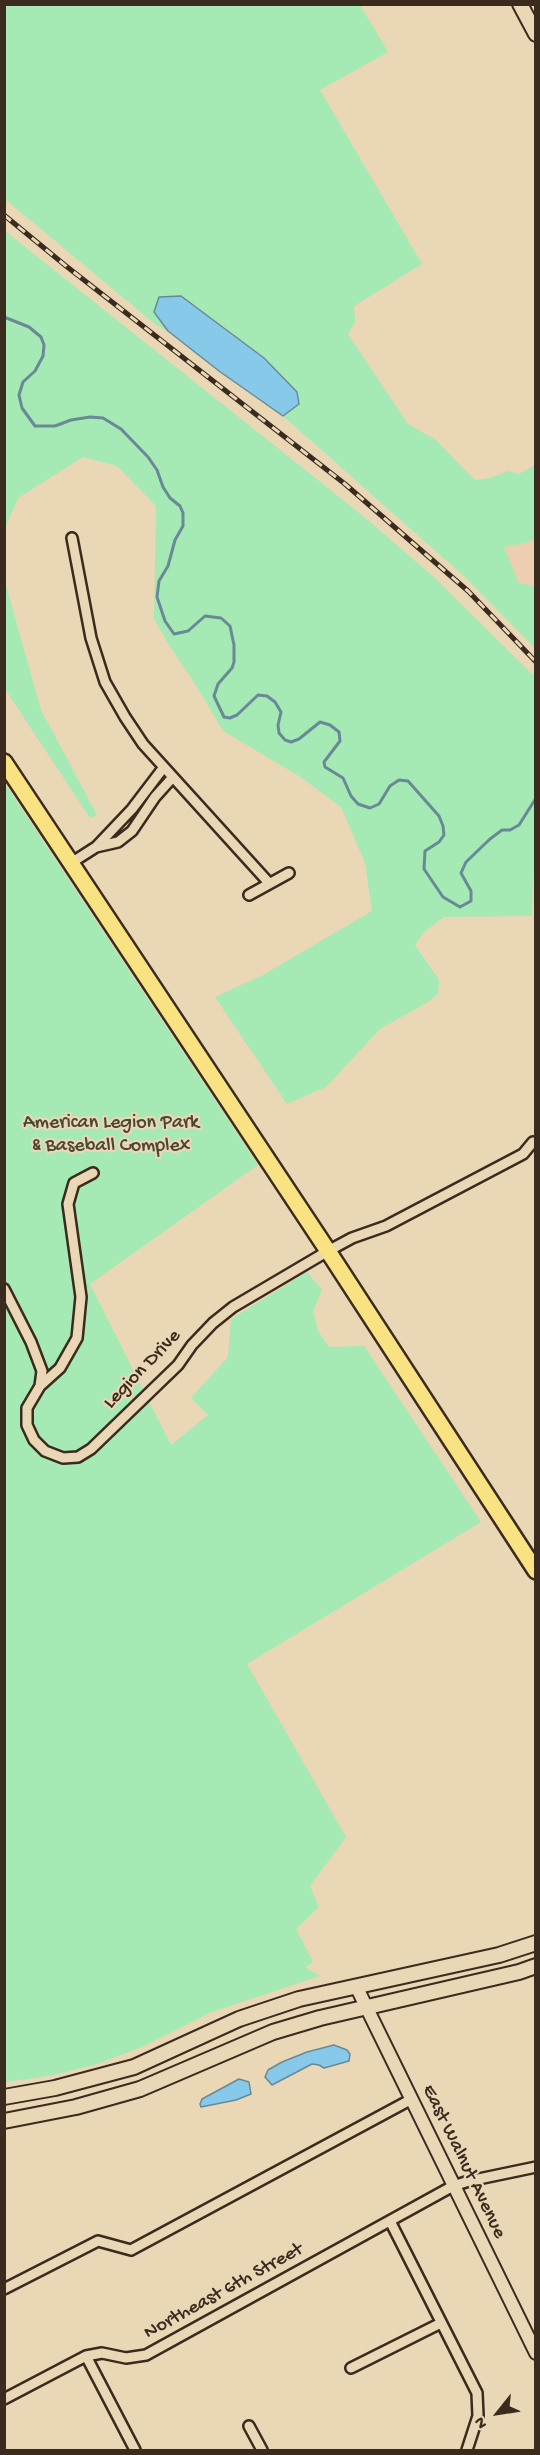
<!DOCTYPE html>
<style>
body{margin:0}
#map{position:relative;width:540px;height:2455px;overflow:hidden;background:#ead7b5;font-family:"Gochi Hand",sans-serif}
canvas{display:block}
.frame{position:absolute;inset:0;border:6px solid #3b2a1e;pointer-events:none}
.north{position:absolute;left:468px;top:2383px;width:60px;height:60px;-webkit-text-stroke:4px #ead7b5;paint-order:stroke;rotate:240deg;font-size:16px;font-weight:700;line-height:24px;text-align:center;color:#3b2a1e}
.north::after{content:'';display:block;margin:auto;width:21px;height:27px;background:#3b2a1e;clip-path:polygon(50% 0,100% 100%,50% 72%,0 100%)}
</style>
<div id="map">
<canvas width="540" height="2455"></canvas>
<div class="frame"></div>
<div class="north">N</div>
</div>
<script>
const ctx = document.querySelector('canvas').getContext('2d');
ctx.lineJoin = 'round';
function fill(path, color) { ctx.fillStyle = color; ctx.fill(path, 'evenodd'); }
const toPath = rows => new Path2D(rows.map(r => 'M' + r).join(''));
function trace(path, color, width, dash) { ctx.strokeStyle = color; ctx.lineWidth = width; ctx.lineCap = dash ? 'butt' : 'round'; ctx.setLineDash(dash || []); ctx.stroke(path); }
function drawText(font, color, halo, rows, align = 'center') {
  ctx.font = font + ' "Gochi Hand",sans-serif'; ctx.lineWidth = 4.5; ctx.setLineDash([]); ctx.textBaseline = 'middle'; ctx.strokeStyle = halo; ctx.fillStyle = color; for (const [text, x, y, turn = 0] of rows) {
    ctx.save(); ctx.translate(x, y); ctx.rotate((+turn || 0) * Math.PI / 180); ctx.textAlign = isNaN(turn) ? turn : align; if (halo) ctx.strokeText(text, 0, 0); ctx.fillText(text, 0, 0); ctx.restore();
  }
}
fill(toPath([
 [535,538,535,586,519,583,504,546,526,543]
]), '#edceb3');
fill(toPath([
 [4,5,360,5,388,52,320,90,422,264,354,306,355,322,348,334,408,424,436,440,475,480,490,478,507,471,519,474,535,465,535,538,526,543,504,547,519,583,535,586,535,648,465,577,283,416,299,404,297,392,264,358,223,326,154,312,168,331,156,325,5,199],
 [5,231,368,520,436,579,535,677,536,878,533,876,532,916,444,917,424,932,415,945,439,980,438,994,428,1002,380,1029,326,1087,287,1104,215,997,263,975,372,911,365,863,341,807,299,776,223,731,197,687,169,645,154,619,156,506,117,466,83,457,18,498,5,528],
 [5,582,41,710,97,815,90,818,5,689],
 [4,782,258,1165,90,1284,171,1445,208,1415,191,1398,228,1357,231,1319,307,1272,322,1290,313,1311,318,1331,329,1347,364,1346,481,1522,247,1664,346,1837,310,1886,319,1907,296,1929,313,1962,305,1967,320,1976,212,2012,142,2047,97,2064,49,2076,5,2082]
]), '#a5e9b5');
const water = toPath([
 [181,296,264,358,297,392,299,404,283,416,219,371,168,331,154,312,159,297,181,296],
 [334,2045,347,2050,350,2054,349,2061,324,2068,319,2065,312,2064,272,2085,265,2077,268,2070,282,2062,307,2052,334,2045],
 [239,2079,249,2082,251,2094,236,2100,201,2107,200,2104,202,2099,239,2079]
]);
fill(water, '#87c9e8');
trace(water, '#698997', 1.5);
trace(toPath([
 [4,317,29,327,41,337,44,345,43,356,35,371,23,382,19,395,22,408,35,426,55,426,71,420,90,417,103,418,121,429,148,457,157,470,163,487,170,498,180,506,183,513,183,526,175,540,168,566,159,581,157,597,165,621,174,634,188,631,205,616,221,618,230,626,234,645,234,662,232,668,218,684,214,696,224,717,230,718,237,715,258,695,267,696,275,702,281,712,278,725,279,733,285,740,291,742,299,739,320,722,330,725,339,732,340,741,324,762,325,767,343,778,351,796,358,804,370,808,379,804,390,786,399,780,408,781,439,816,443,826,444,835,439,842,425,851,424,869,443,897,460,907,471,901,471,891,461,873,466,862,490,839,502,830,510,830,519,825,536,798]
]), '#698997', 3);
const minor = toPath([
 [72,538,91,638,105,682,125,717,143,744,269,883],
 [96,847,132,809,164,767],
 [71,863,96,847,118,842,132,831,155,797,173,777],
 [249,895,289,873],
 [4,1289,31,1342,42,1371,40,1386,27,1408,27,1425,34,1440,45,1451,63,1458,78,1457,91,1449,178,1365,192,1345,213,1323,233,1307,328,1251,352,1238,386,1226,523,1154,533,1142],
 [40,1386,60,1368,77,1338,81,1297,68,1204,74,1183,93,1173],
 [390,2221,477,2393,478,2416,467,2450],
 [4,2289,98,2241,131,2250,410,2100],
 [86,2356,135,2450],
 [351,2368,441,2323],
 [4,2399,86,2356,102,2353,126,2358,146,2355,453,2186,469,2181,536,2167],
 [249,2426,262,2450]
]);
const tertiary = toPath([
 [357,1988,536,2353]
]);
const secondary = toPath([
 [520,4,536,34],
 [4,2097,55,2088,134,2067,239,2019,299,1999,499,1955,536,1943],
 [4,2121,76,2107,140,2089,273,2032,320,2018,519,1972,536,1966]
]);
const primary = toPath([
 [4,762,328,1251,536,1571]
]);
trace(minor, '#3b2a1e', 14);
trace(tertiary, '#3b2a1e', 16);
trace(secondary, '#3b2a1e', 18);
trace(primary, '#3b2a1e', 20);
trace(minor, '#ead7b5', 9);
trace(tertiary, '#ead7b5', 12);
trace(secondary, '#ead7b5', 14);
trace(primary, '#f8e281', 15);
const rail = toPath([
 [4,215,66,266,345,484,468,591,536,662]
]);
trace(rail, '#3b2a1e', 5);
trace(rail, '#ead7b5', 3, [9]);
drawText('20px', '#4b4735', '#ead7b5', [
 ["American Legion Park",111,1124],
 ["& Baseball Complex",111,1147]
]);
drawText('20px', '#3b2a1e', '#ead7b5', [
 ["Legion Drive",143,1370,-46],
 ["East Walnut Avenue",463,2162,64],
 ["Northeast 6th Street",224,2292,-29]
]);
</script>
